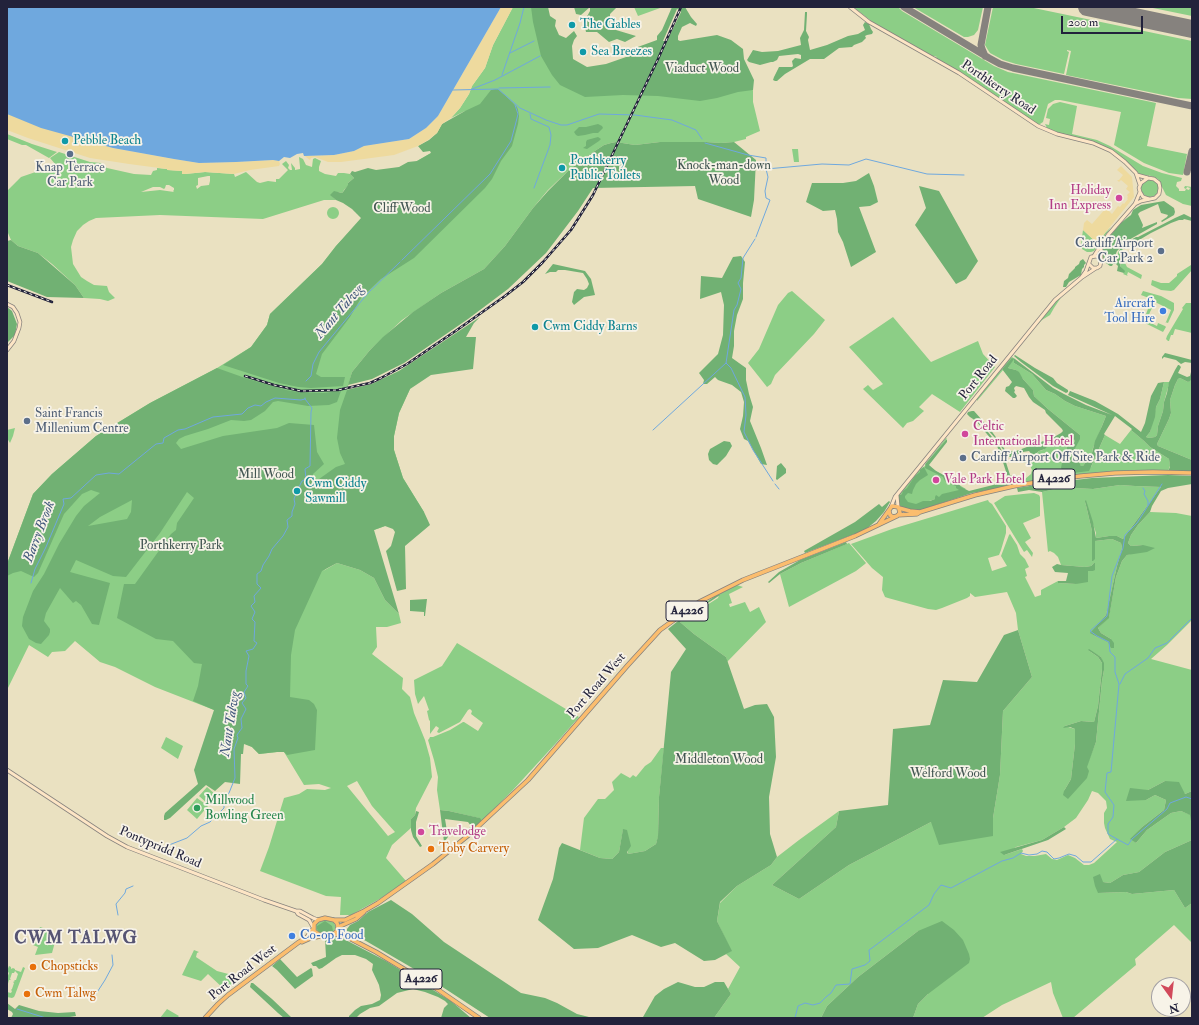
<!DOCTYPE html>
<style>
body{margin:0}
#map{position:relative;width:1199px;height:1025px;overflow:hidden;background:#eae1c1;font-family:"IM FELL Double Pica",serif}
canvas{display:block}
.frame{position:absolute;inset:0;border:8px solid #22223b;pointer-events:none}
.north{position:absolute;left:1151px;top:977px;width:40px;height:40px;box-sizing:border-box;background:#f7f3e8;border:1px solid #a29fa3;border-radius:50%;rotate:165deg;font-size:11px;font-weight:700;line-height:16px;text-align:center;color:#22223b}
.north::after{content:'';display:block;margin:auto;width:14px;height:18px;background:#d1495b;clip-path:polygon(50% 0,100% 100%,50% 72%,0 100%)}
.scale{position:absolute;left:1061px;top:16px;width:82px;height:18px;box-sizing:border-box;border:2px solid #22223b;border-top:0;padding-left:5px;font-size:12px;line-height:14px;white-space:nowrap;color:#22223b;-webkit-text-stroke:3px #f7f3e8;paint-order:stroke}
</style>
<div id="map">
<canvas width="1199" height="1025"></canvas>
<div class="frame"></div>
<div class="north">N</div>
<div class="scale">200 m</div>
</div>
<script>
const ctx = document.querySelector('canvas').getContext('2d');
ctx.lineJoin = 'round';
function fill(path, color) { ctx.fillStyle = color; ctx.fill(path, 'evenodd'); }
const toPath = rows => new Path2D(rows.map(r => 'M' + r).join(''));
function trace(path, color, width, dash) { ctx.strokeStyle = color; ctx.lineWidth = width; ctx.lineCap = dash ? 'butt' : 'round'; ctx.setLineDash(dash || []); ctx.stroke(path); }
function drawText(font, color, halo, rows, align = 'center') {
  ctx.font = font + ' "IM FELL Double Pica",serif'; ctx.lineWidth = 3.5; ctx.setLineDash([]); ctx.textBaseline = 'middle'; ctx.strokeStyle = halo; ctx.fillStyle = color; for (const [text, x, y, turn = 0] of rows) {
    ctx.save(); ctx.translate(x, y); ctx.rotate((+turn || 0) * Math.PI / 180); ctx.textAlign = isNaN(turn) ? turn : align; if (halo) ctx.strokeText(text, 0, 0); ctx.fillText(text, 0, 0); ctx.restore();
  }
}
fill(toPath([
 [513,7,536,7,566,80,751,80,753,91,753,102,760,131,746,137,746,139,734,142,721,143,706,142,660,142,635,145,616,142,611,143,604,145,584,158,569,170,548,190,533,208,505,246,484,269,441,293,402,320,370,350,352,372,347,390,372,384,399,371,406,367,410,389,399,413,394,436,394,450,403,478,424,512,374,530,323,571,337,563,360,570,374,578,385,600,399,614,401,623,387,627,376,627,377,647,372,654,403,678,402,689,410,697,414,713,425,740,430,758,432,777,416,808,415,815,411,819,411,828,392,845,386,858,406,881,383,897,351,915,340,915,341,897,326,896,260,871,269,847,284,798,299,794,307,789,325,790,331,788,319,784,304,785,284,752,277,752,259,754,252,747,244,743,214,710,155,687,115,667,100,662,75,641,65,651,52,652,48,657,29,645,7,690,7,564,33,494,52,474,96,436,150,403,217,368,251,347,267,325,270,314,322,264,336,246,417,161,431,153,465,111,451,118,460,108,469,94,472,86,485,68,493,45],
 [357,781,372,806,395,832,388,836,347,786],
 [634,7,663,7,638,16],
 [853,7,898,7,902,11,994,66,1008,72,1156,103,1147,146,1187,154,1183,175,1169,173,1144,163,1114,145,1121,112,1060,100,1055,100,1048,104,1043,122,1040,124,1037,124,962,73,935,58,937,57,934,56,934,57,874,23],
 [913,7,983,7,978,30,974,35,968,37,964,37],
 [993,7,1029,7,1192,41,1192,99,1178,98,1066,75,1071,51,1067,50,1067,51,1069,52,1064,74,1016,64,1003,60,990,53,988,50,985,45],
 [1148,7,1192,7,1192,16],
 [1060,102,1077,106,1072,134,1097,140,1110,146,1143,166,1162,173,1182,178,1181,181,1177,182,1176,186,1179,189,1179,191,1185,191,1186,189,1189,190,1190,188,1187,187,1186,189,1184,188,1185,186,1192,187,1192,206,1183,204,1166,195,1158,179,1151,176,1139,174,1125,160,1109,149,1091,141,1060,134,1047,128,1045,124,1049,125,1050,119,1046,118,1048,109,1053,104],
 [7,134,32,144,57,152,49,158,26,145,22,145,7,139],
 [792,149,798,149,799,162,794,162],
 [59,152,90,162,101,163,107,168,134,174,151,175,153,171,157,170,157,168,167,169,168,170,182,171,185,174,205,172,234,174,235,177,246,172,257,182,260,183,268,181,276,182,276,179,279,179,288,170,282,164,286,161,289,165,288,168,290,170,292,170,291,163,295,168,295,170,300,169,300,167,299,157,303,159,306,165,312,167,313,159,315,158,321,161,319,167,319,171,325,174,336,176,338,173,344,173,350,174,354,178,348,183,349,185,344,190,343,192,342,193,338,192,332,196,336,200,324,200,263,219,160,215,96,218,89,221,83,225,77,231,73,240,71,247,73,264,81,277,87,281,94,285,107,286,109,292,115,298,108,301,100,299,84,298,75,285,52,264,38,253,18,246,11,240,8,233,7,229,7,191,21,177,56,165,50,158],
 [208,176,210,176,210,181,209,185,201,186,197,189,196,186,198,185,198,178],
 [166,185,169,185,174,188,174,190,173,191,174,192,160,190,141,192,153,187,160,187,164,189,165,188],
 '1141 188a9 9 0 1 1 18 0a9 9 0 1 1-18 0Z',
 '327 213a6 6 0 1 1 12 0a6 6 0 1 1-12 0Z',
 [1111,227,1094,251,1091,252,1087,252,1082,249,1081,244,1083,230,1097,243,1091,251,1105,233],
 [1123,248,1122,251,1125,256,1125,263,1127,267,1142,275,1141,279,1128,272,1127,275,1128,276,1123,274,1124,273,1123,270,1120,266,1122,262,1118,259,1117,260,1118,252],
 [1191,265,1192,266,1192,270,1174,290,1171,291,1161,290,1151,285,1152,280,1161,283,1169,283,1177,276,1177,274],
 [1074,286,1062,296,1054,308,1050,315,1042,320,1034,328,1058,299],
 [792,291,825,320,814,334,775,375,771,384,767,387,748,363,759,349,778,305,788,293],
 [1143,291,1161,296,1174,303,1174,310,1168,323,1165,322,1166,322,1171,310,1155,302,1150,312,1147,321,1157,326,1158,323,1165,326,1166,327,1163,332,1143,322,1151,301,1149,298,1141,295],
 [1186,303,1192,303,1192,333,1175,329,1173,335,1171,335,1169,341,1168,341,1166,339,1167,336,1183,309,1182,308],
 [893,317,931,362,978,341,983,354,995,367,960,412,932,394,919,407,924,411,913,421,907,423,903,428,863,389,868,385,873,390,883,384,849,347],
 [1012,357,1015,359,1014,363,1032,374,1046,390,1055,394,1065,401,1075,406,1106,416,1093,448,1092,453,1083,466,1081,466,1076,459,1071,456,1080,435,1048,409,1034,396,1033,390,1023,379,1016,370,1008,368,1013,359,1013,358,1002,369,1003,370,977,401,977,399,1010,358],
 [1180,378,1188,382,1192,379,1192,460,1158,446,1157,444,1169,419,1171,413,1170,400,1175,385,1178,379],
 [1164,382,1169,382,1169,384,1164,402,1163,411,1158,426,1157,435,1155,437,1149,438,1146,437,1150,432,1156,407,1160,399],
 [15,428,13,436,10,443,7,438,7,430],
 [1131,430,1144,441,1150,447,1169,459,1170,466,1168,471,1098,473,1073,475,1022,483,1025,479,1031,474,1032,470,1029,463,1032,458,1032,455,1035,455,1039,451,1043,450,1049,445,1049,439,1054,437,1055,439,1061,438,1068,440,1069,432,1071,437,1075,440,1074,442,1071,443,1067,456,1062,463,1070,472,1091,467,1105,435,1120,444],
 [946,438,947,439,926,463,926,465,966,489,914,506,906,505,902,494,899,495,920,469,925,466,925,464],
 [1120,485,1135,486,1161,487,1123,539,1117,536,1109,536,1096,538,1096,533,1085,501,1092,531,1095,559,1095,541,1112,539,1121,543,1122,548,1117,566,1106,615,1091,633,1095,636,1109,642,1111,639,1101,633,1098,628,1109,617,1116,577,1122,561,1127,555,1134,553,1143,545,1131,546,1128,543,1131,535,1138,525,1150,512,1176,513,1192,516,1192,620,1167,645,1151,659,1192,670,1192,791,1185,794,1165,781,1148,790,1146,800,1155,795,1166,800,1164,810,1142,827,1131,839,1136,843,1147,830,1171,813,1181,811,1191,815,1192,840,1165,852,1139,872,1123,875,1110,883,1103,882,1098,893,1126,892,1132,894,1174,890,1185,908,1192,903,1192,943,1174,925,1135,959,1136,965,1073,1018,1063,1018,1053,993,1051,982,1002,1005,982,1018,913,1018,918,1004,928,994,918,931,858,977,827,1006,821,1018,714,1018,731,994,728,989,740,967,726,954,731,951,717,921,720,903,737,886,771,865,777,857,799,840,839,811,836,827,772,885,799,899,849,865,931,822,993,835,993,818,1000,775,1003,711,1032,677,1018,630,1016,613,1007,592,975,597,970,593,970,596,967,598,942,608,936,610,928,609,888,598,885,597,882,590,883,577,872,568,851,544,892,529,988,500,989,502,992,504,1006,526,1006,533,1001,550,999,555,988,558,992,571,1007,566,1001,556,1009,535,1010,534,1017,545,1020,554,1025,559,1029,567,1025,569,1027,576,1025,577,1035,597,1041,595,1041,590,1058,581,1058,583,1076,584,1088,571,1093,571,1094,563,1091,566,1085,567,1061,565,1058,557,1054,553,1050,551,1048,552,1042,492,1055,489,1075,488,1093,489],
 [1088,650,1101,657,1104,670,1102,681,1096,742,1086,767,1064,791,1071,779,1075,744,1075,729,1065,726,1081,721,1094,722,1098,706,1102,669,1102,663,1098,657],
 [1092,791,1098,793,1106,801,1107,808,1104,813,1104,823,1105,828,1110,839,1117,842,1094,863,1089,865,1084,865,1075,858,1068,855,1057,860,1052,859,1046,854,1035,856,1026,856,1021,854,1023,851,1022,849,1004,855,1016,847,1042,840,1064,827,1076,818,1088,800],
 [1034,493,1039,495,1040,497,1040,516,1023,523,1031,538,1025,542,1033,553,1032,557,1027,550,1024,552,994,503,1005,496,1023,494],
 [849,543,866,563,865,564,856,571,789,607,780,574,801,563],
 [737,585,743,587,729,594,732,603,729,604,730,607,745,602,750,612,759,607,766,622,727,662,726,657,694,634,680,622,718,598,719,595,717,595],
 [457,643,579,717,557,742,513,790,482,821,479,818,449,811,440,810,437,790,438,777,434,760,428,740,429,739,430,737,433,737,450,730,463,722,464,722,478,731,483,723,471,714,472,711,470,709,468,710,460,722,439,733,437,732,439,728,436,726,430,734,430,721,429,720,427,711,429,710,424,696,418,704,415,694,414,680,442,666],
 [166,737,183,746,178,759,161,748],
 [661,748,664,748,659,797,658,837,656,844,645,851,628,854,623,830,619,852,612,859,600,858,580,850,584,818,598,799,605,799,614,790,612,782,621,773,630,778,633,775,636,777,645,766,651,762],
 [207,787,217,796,209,805,199,796],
 [197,798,208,806,197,819,187,810],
 [325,920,331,921,334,922,336,928,333,932,322,933,317,931,315,928,317,923],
 [40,927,49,930,59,938,55,942,52,953,35,955,38,947,33,945],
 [194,950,199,952,197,953,196,957,217,971,236,976,239,980,225,990,208,974,201,981,182,975],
 [9,966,11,967,11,969,13,968,15,969,15,970,21,972,23,967,25,968,15,995,14,997,12,998,7,997,7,992,11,993,12,991,11,990,12,989,14,983,13,982,15,981,14,980,16,980,18,974,15,971,14,973,12,973,10,979,11,980,9,980,7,987,8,983,7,978,9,973,7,971],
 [167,1009,179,1016,177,1018,160,1018]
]), '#8cce86');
fill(toPath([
 [531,7,548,7,550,16,556,20,555,26,559,35,566,38,574,31,577,36,574,40,572,46,573,59,587,67,606,64,629,56,635,48,657,40,657,36,662,30,672,7,685,7,691,17,697,24,696,26,690,23,682,27,678,36,678,40,680,41,717,35,731,40,743,49,744,59,754,80,753,90,738,92,717,98,700,101,658,96,623,95,585,97,560,85,552,75,541,56,533,22],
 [677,9,680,10,681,12,667,41,663,41],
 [574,7,617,7,610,14,610,30,616,30,636,36,625,42,617,39,609,42,597,32,586,32,584,22,590,11,590,7,581,15,576,14],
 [805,12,807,12,807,14,806,31,809,37,808,40,810,50,827,45,848,36,858,34,865,30,863,25,865,22,869,24,871,29,873,32,872,34,867,35,865,36,866,38,862,42,854,45,852,47,839,48,824,59,810,59,785,74,777,81,775,81,773,80,774,77,779,67,792,67,793,66,792,61,795,58,801,59,801,55,798,54,779,56,777,60,773,62,771,62,760,65,749,62,747,60,753,50,762,52,778,51,801,45,800,38,804,30],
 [495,89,498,89,512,102,517,107,518,110,519,116,518,124,512,146,501,161,492,179,485,188,414,258,381,279,361,298,350,317,322,354,316,374,321,377,345,377,343,386,311,388,298,387,279,383,223,365,251,347,267,325,270,314,322,264,336,246,361,218,352,209,343,203,336,200,330,195,334,191,342,193,343,192,348,185,348,183,354,178,350,174,352,171,355,172,368,168,376,170,399,167,408,162,417,161,431,153,430,151,423,152,418,146,429,140,437,133,442,124,465,111,480,104,491,90],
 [598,124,602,126,603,128,598,133,593,133,585,135,578,136,576,135,574,132,579,127,586,127],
 [598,137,601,139,599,141,587,149,583,148,586,146,586,142,587,140],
 [616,142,635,145,660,142,706,142,721,143,734,142,756,160,754,200,751,217,698,199,695,186,593,188,578,211,546,253,508,289,468,319,404,363,372,379,348,385,352,372,370,350,383,337,413,312,441,293,484,269,505,246,533,208,548,191,569,170,584,158,604,145,611,143],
 [869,173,874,186,878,202,870,206,859,207,876,252,851,267,843,242,838,232,837,219,835,210,823,211,806,202,812,183,843,183,856,181],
 [919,186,939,191,978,261,966,279,956,284,915,225,926,208],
 [1164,201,1174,208,1175,212,1174,215,1162,222,1161,221,1167,217,1168,215,1161,213,1158,204,1140,212,1138,214,1143,225,1142,228,1157,222,1157,224,1127,241,1117,251,1115,256,1116,260,1119,258,1122,258,1122,260,1120,266,1125,271,1124,273,1117,271,1118,266,1116,264,1113,264,1112,266,1110,266,1106,263,1104,259,1102,256,1103,253,1103,247,1105,245,1109,237,1121,223,1127,218,1131,215,1133,210,1141,205],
 [1184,214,1192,218,1192,221,1184,219,1183,220,1179,220,1171,223,1151,233,1124,249,1123,248,1121,251,1119,251,1121,247,1129,241,1136,237,1138,237,1175,218],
 [11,240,18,246,38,253,75,285,84,298,47,297,7,281,7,241],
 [741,256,745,262,743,283,743,299,737,315,734,331,734,346,732,358,746,368,746,380,749,394,753,407,750,421,761,448,767,465,761,464,748,441,744,439,740,429,743,416,744,402,741,392,732,385,718,380,715,377,707,384,703,384,704,380,699,373,718,354,723,335,724,305,721,292,700,299,701,276,722,278,733,257],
 [1083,259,1086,263,1084,265,1084,267,1082,269,1081,275,1069,282,1066,287,1063,287,1064,281,1068,278,1069,274,1075,268,1075,267,1079,264,1080,261],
 [553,264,585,271,591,279,595,295,584,297,574,305,572,302,574,292,577,289,584,290,587,288,589,284,587,279,583,273,565,270,558,270,556,272,550,272,545,274],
 [7,307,12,311,17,324,15,335,7,343],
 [480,317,474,323,466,337,476,337,473,369,431,375,410,389,399,413,394,436,394,450,403,478,424,512,430,525,405,546,406,589,397,591,386,551,391,546,395,532,393,529,385,526,374,530,399,614,385,600,374,578,360,570,337,563,322,571,295,630,291,655,290,697,309,700,314,704,317,710,315,750,287,755,284,752,277,752,259,754,252,747,244,744,243,754,241,754,240,784,225,782,215,791,206,785,170,818,166,820,164,820,164,816,165,813,198,784,194,770,214,710,193,701,198,686,202,664,194,663,173,641,156,639,117,618,124,584,135,584,171,534,176,530,177,523,194,498,187,492,160,533,126,577,113,576,76,560,70,572,110,583,99,625,92,624,81,605,76,601,73,603,60,588,46,613,44,621,50,629,50,632,49,635,41,644,36,643,29,639,22,626,23,617,33,591,44,574,59,544,76,516,84,506,100,493,91,490,82,494,64,514,38,573,34,577,21,571,13,573,7,576,7,586,7,564,33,494,52,474,96,436,150,403,217,368,248,379,286,390,298,392,323,393,341,391,337,402,329,405,308,406,278,401,273,402,265,411,251,420,244,421,231,420,208,429,185,436,179,439,176,443,181,449,223,436,277,428,289,423,314,425,317,452,324,464,313,474,312,484,336,467,345,464,340,453,337,438,340,410,347,390,372,384,399,371],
 [132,500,131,512,127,519,88,526,100,517],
 [1165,353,1192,360,1192,363,1185,362,1181,364,1176,360,1164,357,1162,359,1162,357],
 [1015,355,1035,368,1053,378,1057,383,1068,390,1068,392,1066,393,1053,386,1021,362,1014,356],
 [1012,358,1015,359,1053,388,1064,394,1086,405,1112,415,1068,395,1070,391,1095,401,1118,414,1141,432,1145,423,1151,396,1158,383,1164,382,1160,399,1156,407,1155,417,1150,432,1146,437,1149,438,1155,437,1157,435,1158,426,1163,411,1164,402,1167,393,1169,382,1175,370,1178,365,1179,365,1181,367,1178,373,1187,377,1190,376,1192,368,1192,379,1190,381,1188,382,1180,378,1178,379,1175,385,1170,400,1171,413,1169,419,1157,444,1158,446,1192,460,1192,472,1168,471,1170,467,1169,459,1150,447,1144,441,1131,430,1132,429,1115,416,1104,434,1105,435,1090,469,1089,471,1073,473,1068,471,1063,471,1061,468,1062,463,1068,453,1067,450,1067,444,1068,443,1074,443,1075,440,1071,439,1069,433,1068,440,1067,442,1064,441,1063,439,1061,438,1054,439,1054,437,1061,433,1063,431,1062,429,1046,413,1045,410,1033,402,1029,397,1024,388,1016,386,1014,388,1015,391,1014,392,1017,396,1015,398,1013,398,1005,391,1006,387,1009,386,1012,382,1002,369],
 [1014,359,1014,363,1032,374,1046,390,1055,394,1065,401,1075,406,1106,416,1102,426,1095,441,1092,453,1083,466,1081,466,1079,462,1071,456,1080,439,1080,435,1048,409,1034,396,1033,390,1023,379,1019,372,1016,370,1008,368],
 [972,411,974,411,990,429,1006,451,1016,451,1049,439,1049,445,1045,449,1039,451,1033,456,1032,455,1029,451,1023,452,1021,453,1023,458,1027,460,1026,463,1022,462,1019,456,1015,457,1008,457,996,439,976,417,1000,447,1004,456,1010,475,1011,476,1013,475,1015,475,1022,478,1022,476,1024,475,1025,476,1024,480,1020,484,972,493,921,510,915,510,901,508,899,503,898,497,899,495,902,494,903,491,907,488,915,476,920,472,920,470,924,467,928,475,920,480,916,484,913,490,912,494,908,493,905,496,905,498,908,502,916,504,923,501,930,501,935,499,935,497,936,495,939,497,942,494,959,490,956,488,956,486,953,485,945,481,943,477,925,468,926,463,946,440,947,440,947,442,929,465,936,471,957,482,961,487,969,491,1009,481,1001,456,997,446,976,421,970,417,967,414,968,412],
 [724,441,730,442,732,446,726,456,717,465,713,464,709,460,708,454,710,449],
 [781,463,786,469,786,473,777,480,776,479,777,466],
 [1168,475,1192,476,1192,484,1168,488,1161,491,1152,506,1150,512,1138,525,1131,535,1128,543,1131,546,1143,545,1155,548,1147,552,1127,555,1122,561,1116,577,1109,618,1098,628,1101,633,1111,639,1114,643,1114,648,1111,648,1108,642,1095,636,1090,633,1106,615,1117,566,1122,548,1121,543,1112,539,1095,541,1095,559,1093,561,1092,561,1092,531,1085,501,1086,500,1093,522,1096,538,1109,536,1117,536,1123,539,1161,487,1135,486,1120,485,1093,489,1075,488,1055,489,1042,492,1029,490,1018,492,1017,488,1042,484,1092,478],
 [889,501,890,502,884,512,876,521,865,530,805,553,804,551,855,522,879,504,882,507],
 [846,542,847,544,801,563,780,574,769,583,768,582,779,572,800,560],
 [1094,563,1095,563,1095,570,1093,571,1088,571,1088,582,1076,584,1058,583,1058,581,1066,581,1068,573,1055,572,1052,567,1057,564,1061,565,1085,567,1091,566],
 [717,595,720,595,680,622,694,634,726,657,744,709,755,705,767,704,774,717,776,757,769,797,770,834,777,857,771,865,737,886,720,902,717,921,732,951,715,960,704,961,675,943,661,947,632,935,598,948,574,949,538,920,553,879,559,848,562,843,600,858,612,859,619,852,623,829,627,830,631,846,627,852,628,854,645,851,656,844,658,836,659,797,671,672,686,649,668,629,678,621],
 [427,599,425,616,424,616,424,612,410,611,410,600],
 [1018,630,1032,677,1003,711,1000,775,993,818,993,836,939,845,931,822,849,865,799,899,772,885,836,827,839,811,888,805,893,729,930,725,943,680,977,682,1004,635],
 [1089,649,1101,657,1104,663,1104,670,1102,681,1096,742,1087,767,1089,771,1087,778,1068,799,1063,795,1064,791,1071,779,1075,744,1075,729,1070,727,1063,728,1065,726,1081,721,1094,722,1098,706,1102,669,1102,663,1098,657,1088,650],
 [1165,781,1179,782,1185,794,1192,791,1192,827,1190,815,1181,811,1171,813,1147,830,1136,843,1130,839,1142,827,1164,810,1166,800,1155,795,1146,800,1126,801,1130,788,1148,790],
 [440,810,449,811,480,818,482,821,469,833,467,830,471,826,468,822,445,819,448,837,444,842],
 [416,811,419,812,416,822,416,836,422,846,420,847,413,837,411,830,411,819,415,815],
 [1064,827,1066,829,1048,840,1004,855,1000,852,1042,840],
 [1192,840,1192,903,1185,908,1174,890,1132,894,1126,892,1098,893,1095,886,1093,877,1100,874,1103,882,1110,883,1123,875,1139,872,1165,852],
 [391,900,412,914,444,942,521,993,545,998,557,1003,577,1014,589,1017,602,1018,490,1018,421,973,366,941,347,932,347,929,350,925,358,921,368,912],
 [325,921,332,926,333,931,330,933,319,932,317,929,317,926],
 [942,921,954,930,963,940,969,954,970,959,969,963,928,994,918,1004,913,1018,821,1018,827,1006,858,977,918,931],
 [340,937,386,961,451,1001,471,1018,441,1018,444,1008,448,1004,445,1001,438,997,425,992,413,989,397,993,379,1006,370,1008,360,1014,356,1018,349,1018,349,1016,355,1010,361,1006,372,1004,380,1000,381,995,379,985,372,970,373,964,366,959,355,955,342,955,336,958,322,968,319,969,316,966,313,966,311,963,326,957,325,939],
 [280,959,297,977,311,968,312,969,313,976,295,989,277,970,272,966],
 [678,982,695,987,704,987,715,982,724,982,731,994,714,1018,641,1018,643,1017,655,996,664,989],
 [251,983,253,983,272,999,292,1018,284,1018,278,1013,250,987],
 [7,1003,15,1009,19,1005,39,1011,58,1013,75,1012,76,1016,63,1018,11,1018,13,1014,12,1012,7,1009]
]), '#71b173');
fill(toPath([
 [501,7,513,7,493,45,485,68,472,86,469,94,460,108,451,118,442,124,437,133,428,140,418,146,394,155,341,162,328,162,315,157,311,158,310,160,306,157,305,156,334,155,354,151,364,146,409,139,426,128,438,116],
 [7,107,113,148,174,159,199,163,236,162,273,160,279,161,280,164,279,166,250,170,234,174,205,172,185,174,182,174,182,171,167,170,167,169,129,164,90,158,28,138,7,130],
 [1121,166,1132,177,1134,197,1097,243,1083,230,1084,223,1087,220,1092,224,1106,208,1112,214,1118,206,1120,207,1123,203,1124,204,1128,199,1127,198,1128,197,1127,195,1130,192,1126,189,1128,186,1121,180,1119,182,1117,180,1119,180,1123,175,1117,170]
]), '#eeda9e');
fill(toPath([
 [7,7,501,7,438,116,426,128,409,139,364,146,354,151,334,155,304,156,303,153,297,154,290,158,284,157,279,161,273,160,236,162,199,163,174,159,113,148,41,128,7,114]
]), '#6fa8de');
trace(toPath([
 [510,53,534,41],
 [502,75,520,23,524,7],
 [499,88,550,87],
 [472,89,495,80,540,56],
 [453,90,498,89,520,108,546,120,561,125,567,125,599,114,635,115,672,120,696,130,702,139],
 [530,114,531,119,549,127,551,135,550,145,534,188],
 [705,143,748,155,766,158,766,169,822,164,849,165,866,159,927,174,964,175],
 [756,237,770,200,766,198,765,191,768,177,766,169],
 [755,239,743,258,741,278,738,283,741,289,737,305,734,310,726,363,731,368,745,397,746,415,744,432,753,450,773,481],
 [402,260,490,174,511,141,516,122,518,114,515,105],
 [306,381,311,376,313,364,319,352,368,293,400,262],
 [653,430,726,363],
 [775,484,779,489],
 [1143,488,1145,491,1144,494,1148,501,1148,505],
 [31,583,35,569,46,547,64,504,63,499,71,498,96,475,109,473,119,474,156,444,163,443,164,438,178,430,185,429,213,417,242,414,248,408,255,405,261,406,266,402,275,398,301,400,305,399],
 [1120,684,1125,674,1148,658,1155,648,1167,643,1192,618],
 [1117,839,1108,834,1108,824,1113,817,1114,805,1105,792,1107,773,1111,772,1119,684,1115,672,1115,657,1110,652,1109,642,1097,636,1090,631,1107,616,1112,576,1123,548,1125,535,1137,523,1162,484],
 [169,845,187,838,201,826,210,822,224,808,224,799,229,793,235,778,234,749,238,738,237,735,242,728,241,719,246,709,242,703,246,698,244,692,248,686,246,684,246,671,249,656,246,651,253,649,257,643,254,641,255,622,252,619,255,612,251,606,255,602,254,596,261,588,257,584,257,574,261,571,263,565,269,556,272,549,283,536,288,527,287,520,292,516,292,512,295,504,294,499,298,489,302,481,306,479,305,469,310,466,311,412,312,408,305,399,305,398],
 [118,915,116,904,125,893,126,889,133,886],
 [94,997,105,980,113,965,112,955],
 [17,1009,46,1018],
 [795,1018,798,1006,805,1003,813,1005,820,1003,826,997,831,993,836,985,850,984,852,969,865,965,870,961,869,950,872,948,929,905,934,894,941,885,951,888,1002,861,1013,858,1021,853,1029,855,1037,854,1042,851,1047,852,1054,859,1059,858,1069,854,1076,856,1083,862,1091,862,1117,839,1128,845,1132,839,1167,809,1170,803,1186,797,1192,799]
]), '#6fa8de', 1);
trace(toPath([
 [904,7,989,58,1000,64,1013,68,1192,106],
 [985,56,982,49,981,45,988,7],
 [1187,172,1192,151]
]), '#86827e', 7);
trace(toPath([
 [1087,7,1192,29]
]), '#86827e', 18);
const secondary = toPath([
 [850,7,869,22,959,73,1038,126,1057,134,1093,143,1111,151,1125,162,1136,173,1140,185],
 [1140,192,1143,197,1149,199],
 [1135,204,1141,201,1155,198,1159,194,1160,188,1159,183,1154,179,1148,178,1137,175],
 [1094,256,1099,248,1101,247,1108,235,1135,204,1140,192,1139,188,1141,183,1148,178],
 [1089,264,1093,268,1097,268,1100,266,1101,261,1101,247],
 [1081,278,1096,268],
 [7,304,13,307,17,313,20,322,19,328,14,341,7,350],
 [897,495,898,507],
 [891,507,895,497,1055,300,1081,278,1086,271,1091,257,1096,256,1099,257,1101,260],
 [7,770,107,836,127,847,264,900,296,911,300,911,313,918,318,920],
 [296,911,298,914,309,920,313,927]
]);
const primary = toPath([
 [899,508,910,511,920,512],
 [898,515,917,514,920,512,975,495,1014,486,1049,480,1081,476,1115,473,1153,472,1192,473],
 [879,524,892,506,898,507,899,509,900,513,897,516,893,517,890,515,889,511],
 [334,920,337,923,338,927,337,931,334,934,324,936,318,934,314,931,314,924,318,920,325,918,334,920,345,920,364,911,378,903,433,864,470,834,528,780,628,665,660,630,699,602,743,580,855,536,897,516],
 [338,927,356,919,364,912],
 [334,934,345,936,376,952,437,989,479,1018],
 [302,942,311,938,321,936],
 [205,1018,218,1004,228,995,299,942,307,937,313,929]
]);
trace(secondary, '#86827e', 4.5);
trace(primary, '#86827e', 5);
trace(secondary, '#fde5c5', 3);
trace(primary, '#fbbd6e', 3.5);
const rail = toPath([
 [7,285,52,302],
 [245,376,274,385,301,391,338,390,370,383,381,378,407,364,457,330,505,296,523,282,543,262,571,230,593,195,658,59,681,7]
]);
trace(rail, '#22223b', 2.5);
trace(rail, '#f7f3e8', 1, [3]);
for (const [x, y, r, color] of [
 [572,25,4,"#0f9aa8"],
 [583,52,4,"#0f9aa8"],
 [65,141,4,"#0f9aa8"],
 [70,154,4,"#5c6f8a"],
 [562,168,4,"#0f9aa8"],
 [1119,198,4,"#d1479c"],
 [1161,251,4,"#5c6f8a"],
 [1163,311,4,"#3f7fe0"],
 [535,327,4,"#0f9aa8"],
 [27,421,4,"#5c6f8a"],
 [965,434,4,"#d1479c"],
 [963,458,4,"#5c6f8a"],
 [936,480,4,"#d1479c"],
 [297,491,4,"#0f9aa8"],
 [197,808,4,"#2e9e5b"],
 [421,832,4,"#d1479c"],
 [431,849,4,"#e8710a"],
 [292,936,4,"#3f7fe0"],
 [33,967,4,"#e8710a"],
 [27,994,4,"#e8710a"]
]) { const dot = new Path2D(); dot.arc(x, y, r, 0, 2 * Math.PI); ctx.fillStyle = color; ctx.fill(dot); trace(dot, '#f7f3e8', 1.5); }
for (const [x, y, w] of [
 [1054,479,42],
 [687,611,42],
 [421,979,42]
]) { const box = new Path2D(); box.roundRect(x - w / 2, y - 10, w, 20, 3); ctx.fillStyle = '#f7f3e8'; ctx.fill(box); trace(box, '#22223b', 1); }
drawText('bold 12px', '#22223b', null, [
 ["A4226",1054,479],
 ["A4226",687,611],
 ["A4226",421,979]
]);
drawText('13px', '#0d838f', '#f7f3e8', [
 ["The Gables",580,25],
 ["Sea Breezes",591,52],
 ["Pebble Beach",73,141],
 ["Porthkerry",570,161],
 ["Public Toilets",570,176],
 ["Cwm Ciddy Barns",543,327],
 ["Cwm Ciddy",305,484],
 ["Sawmill",305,499]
], 'left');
drawText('13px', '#425652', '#f7f3e8', [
 ["Viaduct Wood",702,69],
 ["Knock-man-down",724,166],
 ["Wood",724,181],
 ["Cliff Wood",402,209],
 ["Mill Wood",266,475],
 ["Porthkerry Park",181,546],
 ["Middleton Wood",719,760],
 ["Welford Wood",948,774]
]);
drawText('13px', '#22223b', '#f7f3e8', [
 ["Porthkerry Road",998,88,34],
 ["Port Road",979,378,-51],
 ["Port Road West",597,686,-49],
 ["Pontypridd Road",160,848,23],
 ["Port Road West",243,973,-38]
]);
drawText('13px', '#4e5e75', '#f7f3e8', [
 ["Knap Terrace",70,168,"center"],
 ["Car Park",70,183,"center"],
 ["Cardiff Airport",1153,244,"right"],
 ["Car Park 2",1153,259,"right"],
 ["Saint Francis",35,414],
 ["Millenium Centre",35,429],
 ["Cardiff Airport Off Site Park & Ride",971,458]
], 'left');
drawText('13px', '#b23c85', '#f7f3e8', [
 ["Holiday",1111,191,"right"],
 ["Inn Express",1111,206,"right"],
 ["Celtic",973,427],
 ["International Hotel",973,442],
 ["Vale Park Hotel",944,480],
 ["Travelodge",429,832]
], 'left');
drawText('13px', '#366cbe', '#f7f3e8', [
 ["Aircraft",1155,304],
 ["Tool Hire",1155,319],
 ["Co-op Food",300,936,"left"]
], 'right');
drawText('13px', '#27864d', '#f7f3e8', [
 ["Millwood",205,801],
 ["Bowling Green",205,816]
], 'left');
drawText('13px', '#c56008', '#f7f3e8', [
 ["Toby Carvery",439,849],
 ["Chopsticks",41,967],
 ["Cwm Talwg",35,994]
], 'left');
drawText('italic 14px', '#41587c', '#f7f3e8', [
 ["Nant Talwg",340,312,-49],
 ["Barry Brook",40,532,-69],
 ["Nant Talwg",231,724,-81]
]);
ctx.letterSpacing = '1px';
drawText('bold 17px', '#565473', '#f7f3e8', [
 ["CWM TALWG",76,939]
]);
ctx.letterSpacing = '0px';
</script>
